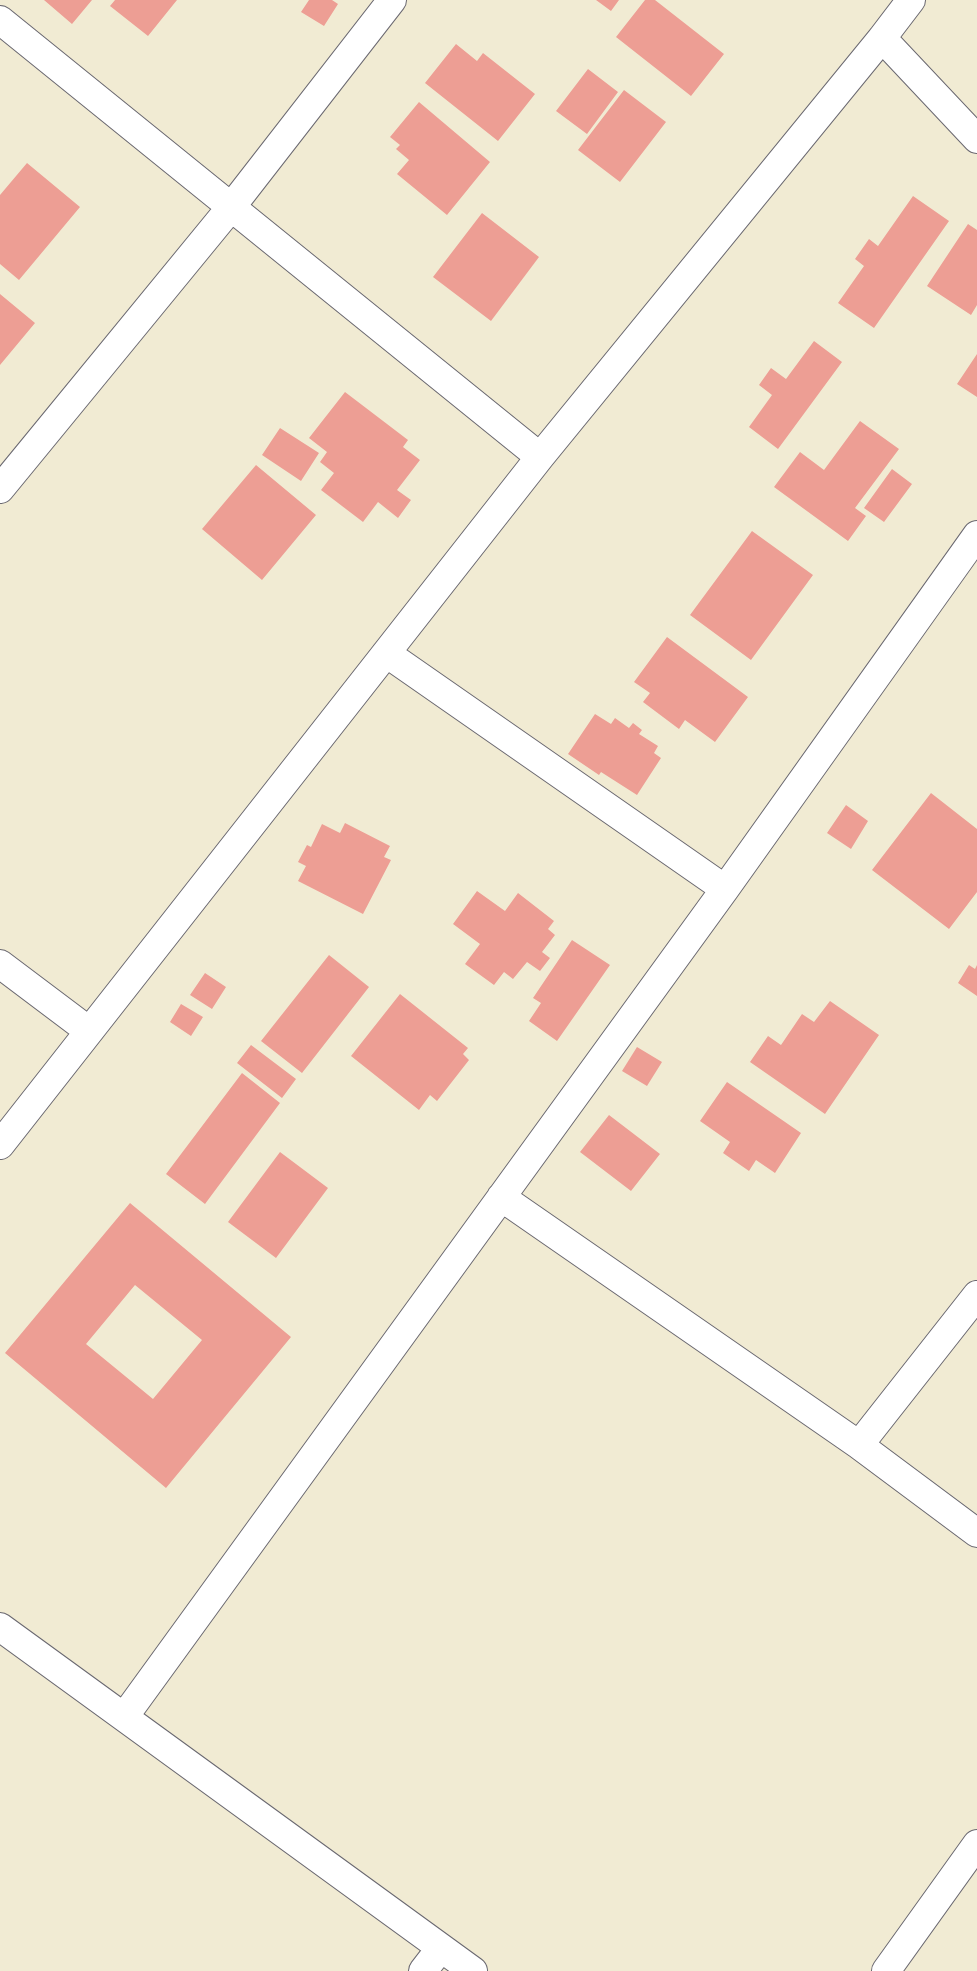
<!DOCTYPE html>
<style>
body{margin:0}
canvas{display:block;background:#f1ebd3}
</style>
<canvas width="977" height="1971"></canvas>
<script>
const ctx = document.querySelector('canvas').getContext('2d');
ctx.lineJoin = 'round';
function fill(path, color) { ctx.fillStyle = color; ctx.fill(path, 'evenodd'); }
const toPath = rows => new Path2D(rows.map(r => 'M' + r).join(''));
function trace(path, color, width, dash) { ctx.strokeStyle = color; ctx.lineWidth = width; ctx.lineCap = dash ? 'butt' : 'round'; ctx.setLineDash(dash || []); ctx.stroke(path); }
fill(toPath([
 [44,0,92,0,72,24],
 [115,0,177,0,148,36,110,6],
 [309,0,332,0,338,4,324,26,301,12],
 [596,0,619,0,611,11],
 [645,0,655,0,724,54,691,96,616,37],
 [456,44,477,61,483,53,535,94,498,141,425,83],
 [588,69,618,92,587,134,556,111],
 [624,90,666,122,620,182,578,150],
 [419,102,490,162,447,215,397,174,409,160,396,149,400,145,390,137],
 [27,163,80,207,19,280,0,264,0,195],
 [913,196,949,221,874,328,838,303,864,266,855,259,869,239,878,246],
 [482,213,539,257,491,321,433,277],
 [968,224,977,230,977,305,971,315,927,286],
 [0,294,35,323,0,365],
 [814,341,842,362,778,449,749,427,772,395,759,385,771,368,786,379],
 [977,354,977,397,957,384],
 [345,392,408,440,403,447,420,460,397,490,411,500,398,518,378,502,363,522,321,490,334,473,320,462,327,452,309,438],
 [860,421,899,449,855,508,866,516,848,541,774,487,800,452,824,470],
 [280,428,319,453,301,481,262,455],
 [256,465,316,515,262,580,202,529],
 [892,469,912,484,884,522,864,508],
 [752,531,813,575,751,660,690,615],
 [667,637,748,697,715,742,685,720,679,729,643,702,650,693,634,682],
 [595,714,611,724,615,718,629,728,633,723,642,730,639,734,658,746,654,753,661,758,637,795,601,772,599,775,568,754],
 [931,793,977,829,977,892,949,929,872,870],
 [846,805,868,821,851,849,827,833],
 [345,823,390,846,384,857,391,860,363,914,298,881,306,866,298,862,307,845,311,847,322,824,340,833],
 [477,891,505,911,518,893,554,921,548,929,555,935,542,952,550,958,540,971,527,962,513,979,504,972,494,985,465,964,480,944,453,924],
 [572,940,610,965,557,1041,529,1021,541,1003,533,998],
 [329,955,369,987,302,1073,261,1041],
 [969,965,975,969,977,965,977,996,958,983],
 [205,973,226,987,212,1009,190,995],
 [400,994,468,1048,463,1054,469,1060,437,1101,430,1095,419,1110,351,1056],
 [830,1001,879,1035,825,1114,750,1062,768,1036,781,1045,802,1014,814,1022],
 [181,1004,203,1017,191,1036,170,1022],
 [251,1045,296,1079,282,1098,237,1063],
 [637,1047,662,1062,647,1086,622,1071],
 [242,1073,280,1103,205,1204,166,1174],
 [727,1082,801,1133,775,1173,756,1160,749,1171,723,1153,730,1142,700,1121],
 [609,1115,660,1154,631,1191,580,1152],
 [280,1152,328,1188,276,1258,228,1222],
 [130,1203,291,1337,166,1488,5,1353],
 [135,1285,202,1340,153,1399,86,1344]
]), '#ed9e94');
const street = toPath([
 [0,20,540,457],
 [882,38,977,139],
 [0,489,232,206,392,0],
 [386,653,725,889],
 [0,964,89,1031],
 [0,1145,540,457,882,38,911,0],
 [501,1197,859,1445,977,1533],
 [859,1445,977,1295],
 [0,1627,473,1971],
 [124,1717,725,889,977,535],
 [423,1971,440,1949],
 [886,1971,977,1844]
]);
trace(street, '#6a6870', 30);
trace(street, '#fff', 28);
</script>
